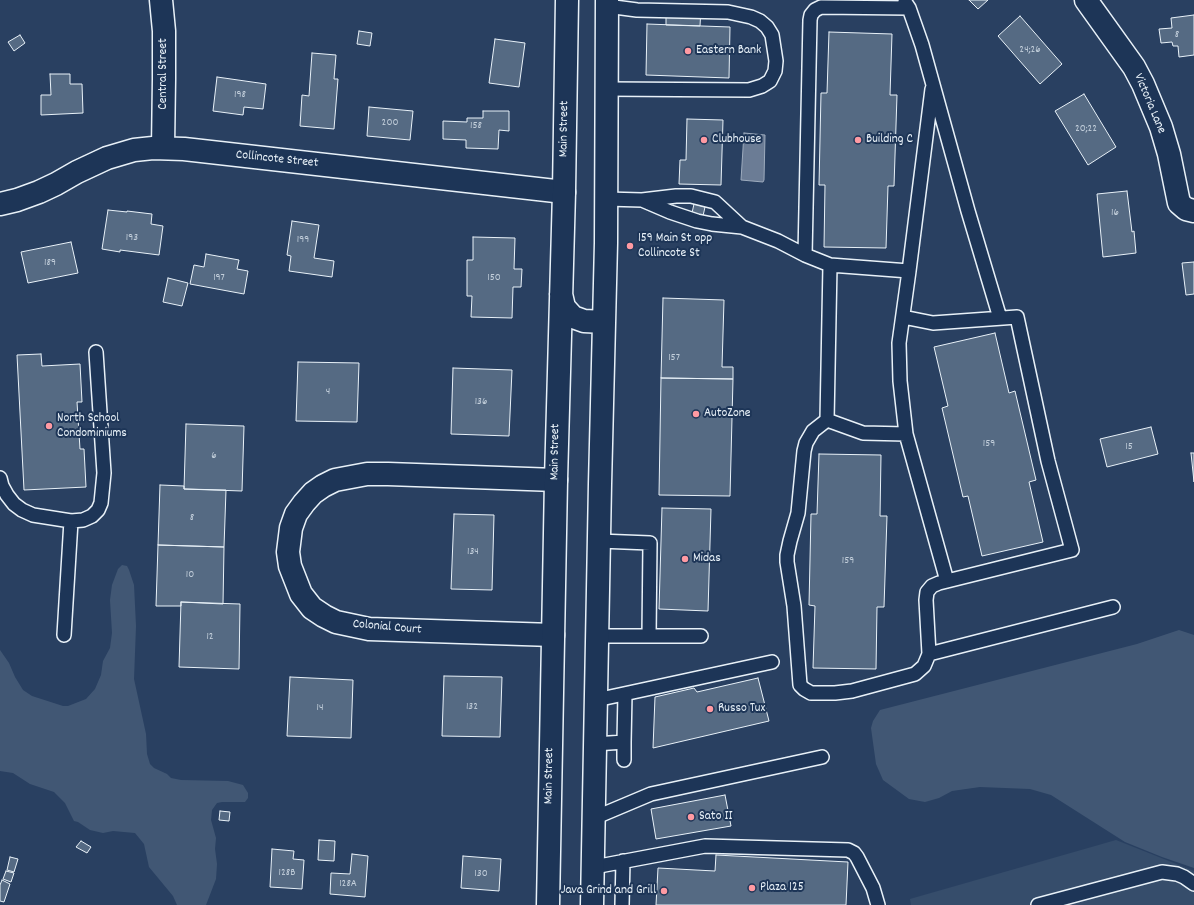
<!DOCTYPE html>
<style>
body{margin:0}
canvas{display:block;background:#294061}
</style>
<canvas width="1194" height="905"></canvas>
<script>
const ctx = document.querySelector('canvas').getContext('2d');
ctx.lineJoin = 'round';
function fill(path, color) { ctx.fillStyle = color; ctx.fill(path, 'evenodd'); }
const toPath = rows => new Path2D(rows.map(r => 'M' + r).join(''));
function trace(path, color, width, dash) { ctx.strokeStyle = color; ctx.lineWidth = width; ctx.lineCap = dash ? 'butt' : 'round'; ctx.setLineDash(dash || []); ctx.stroke(path); }
function drawText(font, color, halo, rows, align = 'center') {
  ctx.font = font + ' Dekko,sans-serif'; ctx.lineWidth = 4; ctx.setLineDash([]); ctx.textBaseline = 'middle'; ctx.strokeStyle = halo; ctx.fillStyle = color; for (const [text, x, y, turn = 0] of rows) {
    ctx.save(); ctx.translate(x, y); ctx.rotate((+turn || 0) * Math.PI / 180); ctx.textAlign = isNaN(turn) ? turn : align; if (halo) ctx.strokeText(text, 0, 0); ctx.fillText(text, 0, 0); ctx.restore();
  }
}
fill(toPath([
 [1116,840,1194,871,1194,905,911,905,910,899]
]), '#364d6b');
fill(toPath([
 [122,565,127,566,129,570,134,585,136,626,134,679,146,734,147,754,150,764,154,768,167,774,171,778,181,780,228,781,243,785,248,793,248,798,245,802,222,802,217,803,212,810,211,820,216,838,215,849,217,864,216,879,206,905,177,905,173,896,149,867,144,844,135,833,113,831,103,833,90,830,78,822,74,821,65,803,54,792,30,784,13,773,0,771,0,650,9,663,15,677,23,690,32,696,63,706,68,706,86,699,95,689,101,675,103,661,110,648,112,633,110,600,112,585,118,569],
 [1179,630,1194,635,1194,868,1162,857,1125,842,1051,795,1030,789,980,787,952,791,939,798,925,802,909,799,883,780,876,764,871,728,873,721,880,710,1137,644]
]), '#415774');
const water = toPath([
 [744,133,765,135,764,180,763,182,741,180,744,133]
]);
fill(water, '#6b7c95');
trace(water, '#9dabbd', 1);
const building = toPath([
 [969,0,988,0,978,9,969,0],
 [666,7,701,8,700,26,666,25,666,7],
 [1194,15,1194,55,1179,57,1178,46,1173,46,1172,42,1161,43,1159,29,1172,28,1171,18,1194,15],
 [1020,16,1062,64,1040,84,998,36,1020,16],
 [647,24,730,27,729,78,646,75,647,24],
 [359,31,372,33,370,46,357,44,359,31],
 [829,32,892,34,890,95,897,95,894,186,888,186,886,248,824,247,825,185,819,185,821,93,827,93,829,32],
 [20,35,25,43,14,51,8,42,20,35],
 [495,39,525,43,519,87,489,83,495,39],
 [312,53,336,55,334,79,338,79,334,129,300,126,302,95,309,96,312,53],
 [50,74,70,74,70,84,82,84,83,113,41,115,41,95,51,95,50,74],
 [217,77,266,84,263,109,244,107,243,115,213,111,217,77],
 [1084,94,1116,147,1088,165,1055,111,1084,94],
 [369,107,413,111,410,140,367,136,369,107],
 [483,111,509,111,509,131,499,130,498,149,466,148,466,140,443,139,443,121,467,122,467,118,483,118,483,111],
 [687,119,723,120,721,185,679,184,680,160,686,160,687,119],
 [1127,191,1132,232,1134,231,1136,253,1103,257,1097,194,1127,191],
 [694,204,705,207,703,216,692,213,694,204],
 [108,210,127,212,127,211,152,214,151,224,163,226,159,255,120,250,120,252,102,249,108,210],
 [292,221,319,225,314,258,334,261,332,277,289,271,291,256,287,255,292,221],
 [473,237,515,238,514,269,522,269,521,287,513,287,512,318,471,317,472,296,467,296,467,260,473,260,473,237],
 [71,242,78,273,28,283,21,252,71,242],
 [206,254,239,260,237,269,248,271,244,294,190,284,194,265,204,267,206,254],
 [1194,262,1194,294,1186,295,1182,263,1194,262],
 [168,278,188,283,182,306,163,302,168,278],
 [663,298,724,300,722,367,733,367,733,379,661,378,663,298],
 [995,333,1009,393,1015,391,1036,480,1029,482,1043,542,982,556,968,496,963,497,942,408,948,406,934,347,995,333],
 [41,354,42,366,80,364,82,402,77,402,80,449,84,449,86,487,24,490,17,355,41,354],
 [298,362,359,363,357,422,296,421,298,362],
 [453,368,512,370,509,436,451,434,453,368],
 [661,378,733,379,730,496,659,495,661,378],
 [186,424,244,426,242,491,184,489,186,424],
 [1151,427,1158,454,1107,467,1100,439,1151,427],
 [1191,453,1194,453,1194,482,1191,453],
 [819,454,881,455,880,516,887,516,884,607,877,607,876,669,813,668,815,606,809,605,811,514,817,514,819,454],
 [160,485,184,486,184,489,226,490,224,547,158,545,160,485],
 [662,508,711,509,708,611,659,609,662,508],
 [454,514,494,515,492,590,451,589,454,514],
 [158,545,224,547,223,604,181,602,181,606,156,606,158,545],
 [181,602,240,604,239,669,179,667,181,602],
 [444,676,502,677,500,737,442,736,444,676],
 [290,677,353,680,351,738,287,736,290,677],
 [758,678,769,721,653,748,655,697,694,688,697,692,758,678],
 [725,795,731,826,656,839,651,809,725,795],
 [220,811,230,812,229,821,219,820,220,811],
 [319,840,335,841,334,861,318,860,319,840],
 [81,841,91,847,87,853,76,847,81,841],
 [272,849,294,851,293,859,304,860,302,889,270,887,272,849],
 [352,854,368,856,365,897,330,894,331,873,350,874,352,854],
 [716,855,848,862,846,905,656,905,658,868,715,871,716,855],
 [463,856,501,859,499,891,461,888,463,856],
 [10,857,18,859,14,872,7,870,10,857],
 [6,871,14,873,11,882,3,879,6,871],
 [2,880,10,884,4,902,0,901,0,885,2,880]
]);
fill(building, '#556a83');
trace(building, '#e8f1f8', 1);
const service = toPath([
 [905,2,909,8,922,45,968,211,1000,318],
 [607,6,637,10,728,12,751,17,760,21,767,27,772,35,776,61,775,71,770,81,762,86,749,90,607,89],
 [606,199,642,200],
 [742,227,712,224,697,221,670,212,642,200,676,196,691,196,715,202,742,227,778,241,805,255,830,265,909,271,899,343,900,381,906,434,863,433,827,420,830,265],
 [805,255,810,20,811,15,815,10,821,7,909,8],
 [909,271,932,89],
 [827,420,813,431,806,443,804,451,798,513,790,541,787,555,787,562,794,606,800,685,804,689,811,693,835,693,852,691,915,674,924,666,929,654,926,600,927,592,932,586,939,583,1072,550,1048,461,1017,317,933,323,903,317],
 [906,434,947,581],
 [0,478,2,486,7,495,14,504,22,510,33,515,71,521,64,635],
 [71,521,83,520,92,516,98,510,101,503,104,473,96,352],
 [599,541,650,543,649,636],
 [598,636,701,636],
 [929,654,1113,607],
 [596,700,772,662],
 [595,744,624,742,625,694],
 [624,760,624,742],
 [594,818,651,794,822,757],
 [594,867,705,846,848,850,854,853,857,857,873,888,878,905],
 [622,905,623,861],
 [1038,905,1162,872,1177,874,1184,877,1194,884]
]);
const minor = toPath([
 [161,0,164,31,164,79,163,148],
 [1086,0,1134,67,1143,84,1161,127,1169,154,1179,203,1186,209,1194,211],
 [0,204,17,200,39,192,56,184,77,172,107,158,134,150,153,148,184,149,564,192],
 [553,635,369,629,336,622,324,616,312,608,301,594,290,566,288,552,291,528,296,514,304,503,313,493,323,486,335,480,367,474,388,474,556,480]
]);
const primary = toPath([
 [561,294,564,307,573,317,584,321,604,322],
 [548,905,556,480,564,192,567,0],
 [592,905,600,484,606,243,607,0]
]);
trace(service, '#e8f1f8', 16);
trace(minor, '#e8f1f8', 25);
trace(primary, '#e8f1f8', 25);
trace(service, '#1d3557', 13);
trace(minor, '#1d3557', 22);
trace(primary, '#1d3557', 22);
for (const [x, y, r, color] of [
 [688,51,4,"#ff9aa2"],
 [704,140,4,"#ff9aa2"],
 [858,140,4,"#ff9aa2"],
 [630,246,4,"#ff9aa2"],
 [696,414,4,"#ff9aa2"],
 [49,426,4,"#ff9aa2"],
 [685,559,4,"#ff9aa2"],
 [710,709,4,"#ff9aa2"],
 [691,817,4,"#ff9aa2"],
 [752,888,4,"#ff9aa2"],
 [664,891,4,"#ff9aa2"]
]) { const dot = new Path2D(); dot.arc(x, y, r, 0, 2 * Math.PI); ctx.fillStyle = color; ctx.fill(dot); trace(dot, '#1d3557', 1.5); }
drawText('11px', '#c3cfdb', null, [
 ["8",1177,35],
 ["24;26",1030,50],
 ["198",240,95],
 ["200",390,123],
 ["158",476,126],
 ["20;22",1086,129],
 ["16",1115,213],
 ["193",132,238],
 ["199",303,240],
 ["189",50,263],
 ["197",219,278],
 ["150",494,278],
 ["157",674,358],
 ["4",328,392],
 ["136",481,402],
 ["159",989,444],
 ["15",1129,447],
 ["6",214,456],
 ["8",192,518],
 ["134",473,552],
 ["159",848,561],
 ["10",190,575],
 ["12",210,637],
 ["132",472,707],
 ["14",320,708],
 ["128B",287,873],
 ["130",481,874],
 ["128A",348,884]
]);
drawText('13px', '#e8f1f8', '#1d3557', [
 ["Eastern Bank",696,51],
 ["Clubhouse",712,140],
 ["Building C",866,140],
 ["159 Main St opp",638,239],
 ["Collincote St",638,254],
 ["AutoZone",704,414],
 ["North School",57,419],
 ["Condominiums",57,434],
 ["Midas",693,559],
 ["Russo Tux",718,709],
 ["Sato II",699,817],
 ["Plaza 125",760,888],
 ["Java Grind and Grill",656,891,"right"]
], 'left');
drawText('13px', '#e8f1f8', '#1d3557', [
 ["Central Street",164,74,-90],
 ["Victoria Lane",1149,104,67],
 ["Main Street",565,129,-89],
 ["Collincote Street",277,160,6],
 ["Main Street",556,452,-89],
 ["Colonial Court",387,628,5],
 ["Main Street",550,776,-89]
]);
</script>
